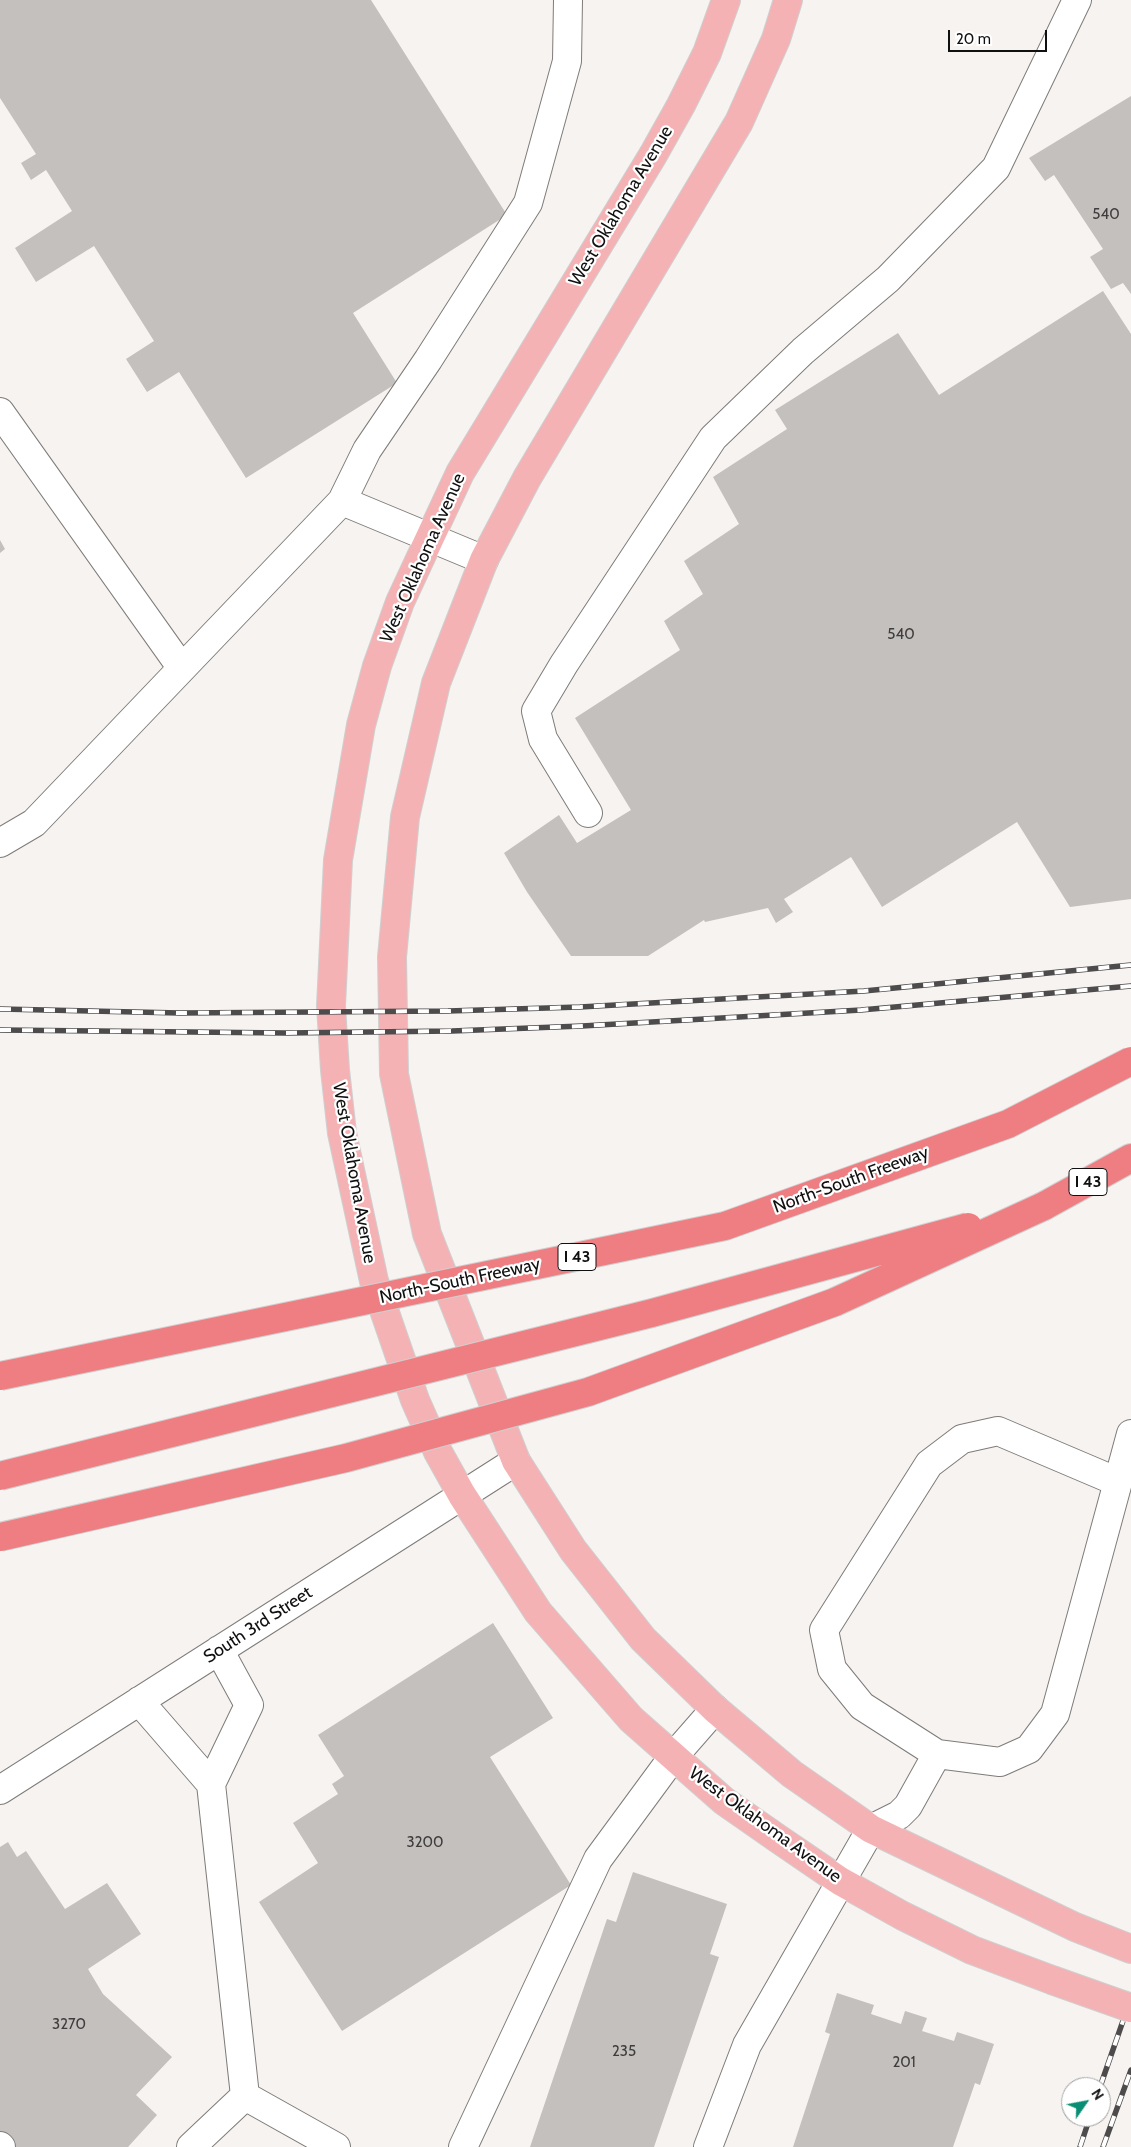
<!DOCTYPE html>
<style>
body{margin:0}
#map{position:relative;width:1131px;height:2147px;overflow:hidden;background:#f7f3f1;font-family:Cabin,sans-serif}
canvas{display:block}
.north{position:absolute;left:1061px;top:2077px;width:50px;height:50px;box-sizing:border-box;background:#fff;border:1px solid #a09f9f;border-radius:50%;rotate:57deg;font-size:14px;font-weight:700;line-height:20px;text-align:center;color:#111010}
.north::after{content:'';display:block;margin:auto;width:18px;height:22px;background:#098e75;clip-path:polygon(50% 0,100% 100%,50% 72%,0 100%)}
.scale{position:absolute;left:948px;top:30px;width:99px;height:22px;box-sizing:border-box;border:2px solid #111010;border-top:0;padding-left:6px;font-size:15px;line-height:18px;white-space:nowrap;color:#111010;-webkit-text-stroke:4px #fff;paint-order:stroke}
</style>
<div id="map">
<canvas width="1131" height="2147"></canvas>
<div class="north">N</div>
<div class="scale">20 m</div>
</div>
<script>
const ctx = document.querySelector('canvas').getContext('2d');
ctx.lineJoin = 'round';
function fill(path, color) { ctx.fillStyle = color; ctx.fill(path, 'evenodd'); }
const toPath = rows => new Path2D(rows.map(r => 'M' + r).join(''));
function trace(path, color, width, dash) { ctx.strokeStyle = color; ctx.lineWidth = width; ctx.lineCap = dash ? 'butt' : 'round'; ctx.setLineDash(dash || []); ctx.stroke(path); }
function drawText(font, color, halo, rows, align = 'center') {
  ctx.font = font + ' Cabin,sans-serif'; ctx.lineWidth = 4.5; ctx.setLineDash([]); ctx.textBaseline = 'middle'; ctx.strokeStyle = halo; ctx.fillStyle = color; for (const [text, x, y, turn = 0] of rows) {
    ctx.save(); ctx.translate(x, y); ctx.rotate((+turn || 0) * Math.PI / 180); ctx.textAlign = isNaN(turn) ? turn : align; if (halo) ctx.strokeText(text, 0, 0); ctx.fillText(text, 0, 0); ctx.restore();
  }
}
fill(toPath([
 [0,0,371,0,507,215,353,313,397,383,246,478,179,372,147,392,126,359,154,341,94,246,36,282,15,248,72,211,46,170,31,180,21,163,36,154,0,98],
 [1131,96,1131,294,1123,283,1111,289,1090,257,1103,249,1054,175,1045,181,1029,158],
 [1103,291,1131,334,1131,899,1070,907,1017,822,882,907,851,857,784,899,793,912,776,923,768,908,705,922,704,920,648,956,571,956,527,892,504,853,559,815,577,843,631,810,575,718,680,650,664,621,703,594,684,561,739,524,713,477,787,429,775,410,898,333,939,395],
 [0,540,5,549,0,553],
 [493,1623,553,1718,490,1757,571,1885,342,2031,259,1902,318,1863,293,1823,338,1794,332,1784,344,1776,318,1735],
 [8,1842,17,1857,26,1851,65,1909,107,1883,141,1934,88,1969,103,1994,172,2057,136,2095,157,2115,128,2147,15,2147,0,2133,0,1847],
 [633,1872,727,1904,710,1954,719,1957,654,2147,530,2147,607,1919,616,1922],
 [837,1993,874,2005,871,2014,901,2024,905,2011,927,2018,922,2031,954,2041,957,2032,994,2044,980,2085,975,2083,953,2147,793,2147,830,2034,825,2032]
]), '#c3c0be');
const minor = toPath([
 [0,412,181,667],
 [342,501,367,450,428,360,528,203,567,61,568,0],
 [588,813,543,739,536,711,564,664,713,438,803,351,888,279,996,168,1077,0],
 [0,843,34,823,342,501,484,560],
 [219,1650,249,1705,211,1784,245,2096,336,2147],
 [139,1701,211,1784],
 [937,1754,862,1706,832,1669,824,1630,929,1464,962,1439,998,1431,1118,1482],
 [0,1790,516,1461],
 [0,2146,1,2147],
 [191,2147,245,2096],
 [463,2147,598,1859,673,1757,715,1709],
 [708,2147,747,2045,871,1829,899,1815,908,1806,937,1754,1000,1762,1029,1749,1055,1714,1131,1434]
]);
const major = toPath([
 [726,0,707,53,681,105,653,155,460,473,400,602,377,666,361,725,338,860,331,1006,335,1070,342,1133,374,1281,415,1400,438,1452,462,1495,538,1612,631,1719,724,1801,777,1838,840,1881,903,1916,972,1950,1052,1980],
 [788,0,776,39,739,122,527,478,484,560,436,683,405,817,392,957,394,1074,427,1234,516,1461,573,1550,643,1639,715,1709,792,1774,871,1829,1075,1927,1131,1949]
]);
const highway = toPath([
 [1044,1206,1131,1158]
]);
trace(minor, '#7e7b79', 30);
trace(major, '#cfcfcf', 30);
trace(highway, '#cfcfcf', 30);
trace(minor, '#fff', 28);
trace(major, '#f5b2b4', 28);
trace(highway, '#ef7e82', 28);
const rail = toPath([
 [0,1009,180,1013,448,1011,580,1007,864,991,1131,965],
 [0,1030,286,1033,452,1031,582,1026,861,1010,1131,986],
 [1100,2087,1131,1998],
 [1080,2147,1090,2117],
 [1103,2147,1131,2070]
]);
trace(rail, '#4d4b4b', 5.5);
trace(rail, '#fff', 4, [11]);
const majorBridge = toPath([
 [1052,1980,1131,2008]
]);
const highwayBridge = toPath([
 [0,1376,725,1226,1008,1124,1131,1061],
 [0,1476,652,1313,968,1227],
 [0,1537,346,1458,588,1392,835,1302,1044,1206]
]);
trace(majorBridge, '#cfcfcf', 30, []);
trace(highwayBridge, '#cfcfcf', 30, []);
trace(majorBridge, '#f5b2b4', 28);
trace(highwayBridge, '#ef7e82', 28);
drawText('15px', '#3e3c3c', null, [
 ["540",1106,215],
 ["540",901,635],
 ["3200",425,1843],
 ["3270",69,2025],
 ["235",624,2052],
 ["201",904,2063]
]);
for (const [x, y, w] of [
 [1088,1182,38],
 [577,1257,38]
]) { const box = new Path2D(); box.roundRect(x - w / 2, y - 13.5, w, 27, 4); ctx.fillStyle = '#fff'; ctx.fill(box); trace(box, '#111010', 1); }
drawText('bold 16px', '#111010', null, [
 ["I 43",1088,1182],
 ["I 43",577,1257]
]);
drawText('18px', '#111010', '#fff', [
 ["West Oklahoma Avenue",621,206,-59],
 ["West Oklahoma Avenue",423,558,-66],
 ["West Oklahoma Avenue",354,1173,80],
 ["North-South Freeway",851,1180,-20],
 ["North-South Freeway",460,1281,-12],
 ["South 3rd Street",258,1625,-33],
 ["West Oklahoma Avenue",765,1825,36]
]);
</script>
